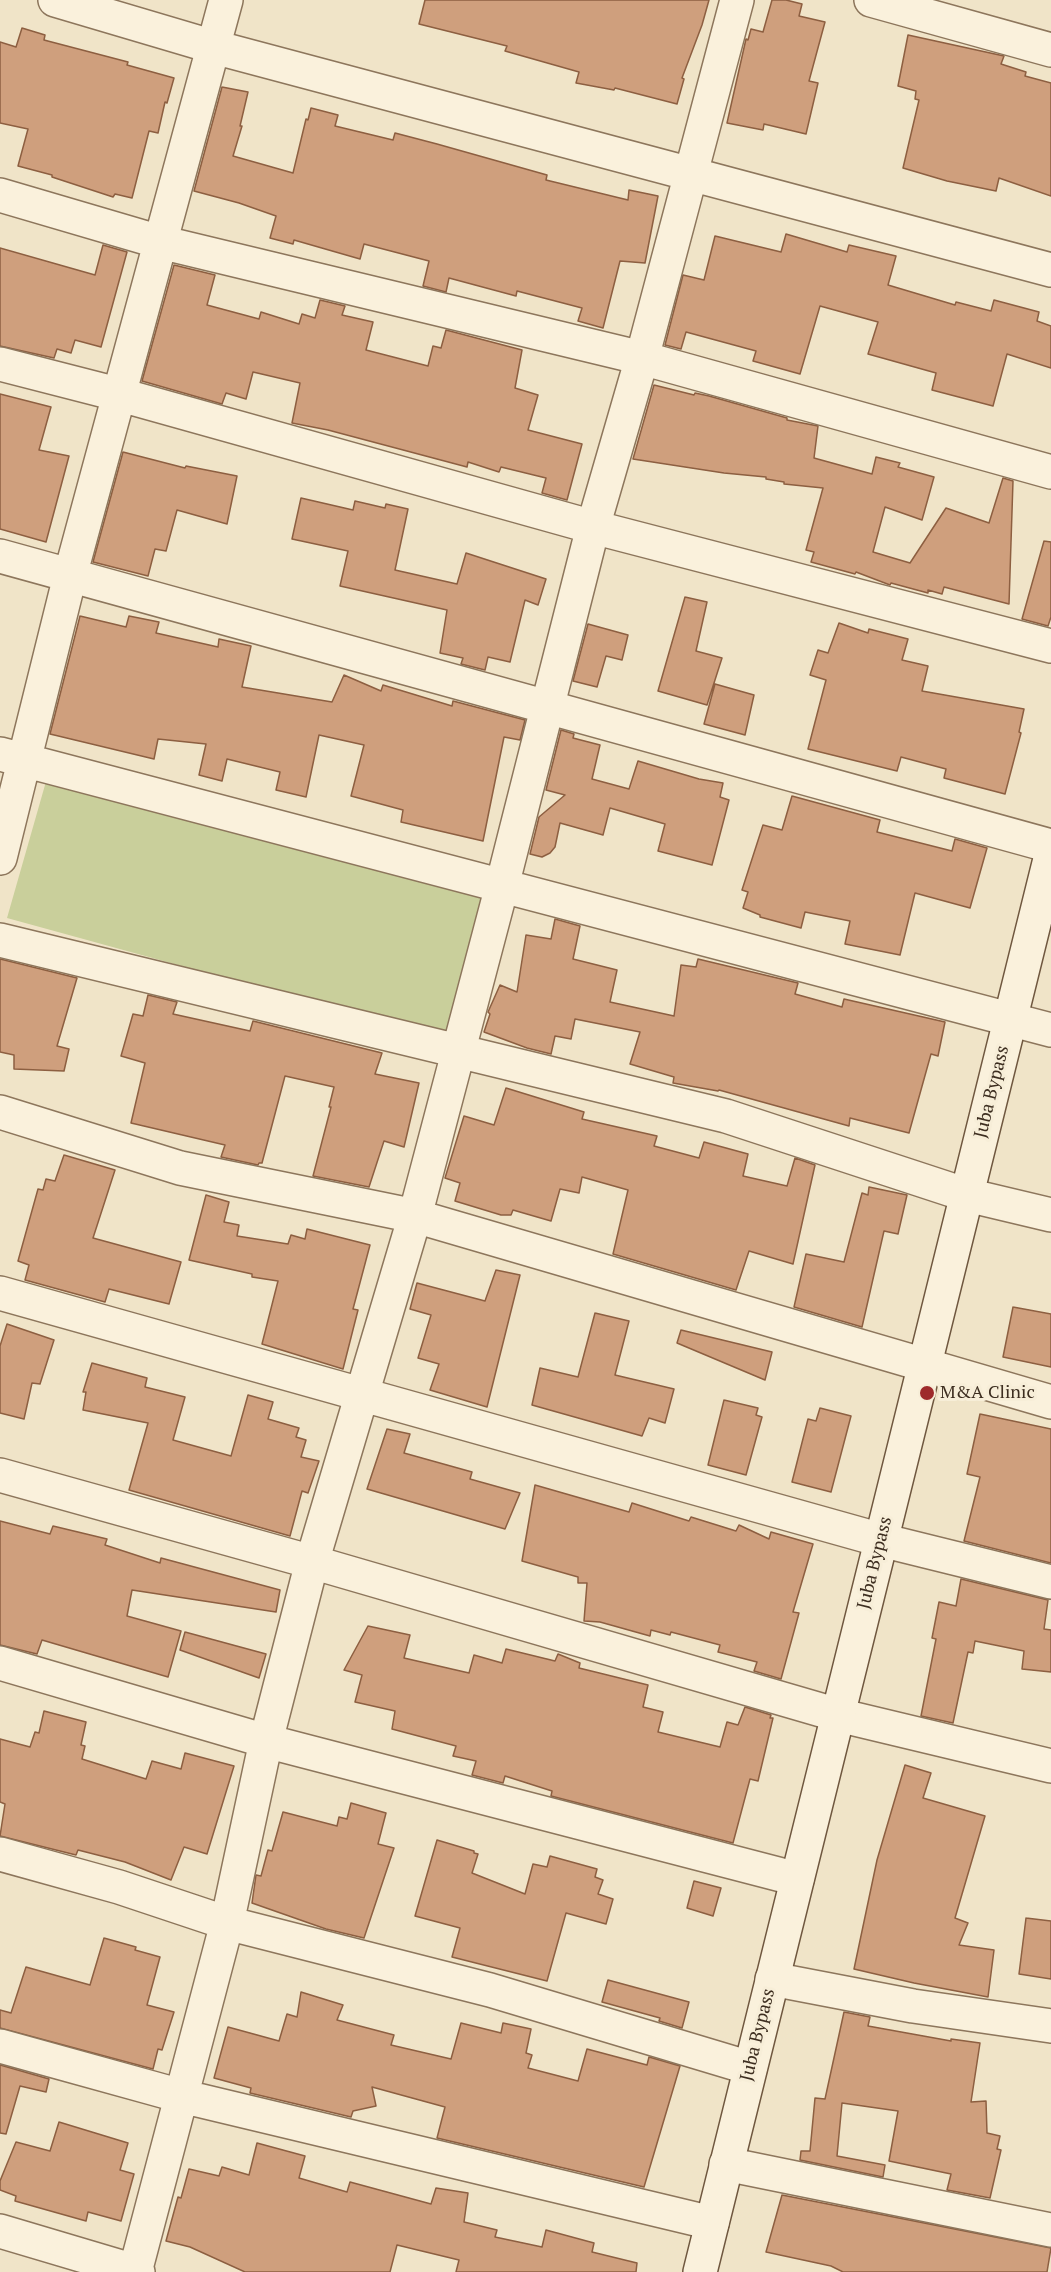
<!DOCTYPE html>
<style>
body{margin:0}
canvas{display:block;background:#f0e4c8}
</style>
<canvas width="1051" height="2272"></canvas>
<script>
const ctx = document.querySelector('canvas').getContext('2d');
ctx.lineJoin = 'round';
function fill(path, color) { ctx.fillStyle = color; ctx.fill(path, 'evenodd'); }
const toPath = rows => new Path2D(rows.map(r => 'M' + r).join(''));
function trace(path, color, width, dash) { ctx.strokeStyle = color; ctx.lineWidth = width; ctx.lineCap = dash ? 'butt' : 'round'; ctx.setLineDash(dash || []); ctx.stroke(path); }
function drawText(font, color, halo, rows, align = 'center') {
  ctx.font = font + ' "PT Serif",serif'; ctx.lineWidth = 6; ctx.setLineDash([]); ctx.textBaseline = 'middle'; ctx.strokeStyle = halo; ctx.fillStyle = color; for (const [text, x, y, turn = 0] of rows) {
    ctx.save(); ctx.translate(x, y); ctx.rotate((+turn || 0) * Math.PI / 180); ctx.textAlign = isNaN(turn) ? turn : align; if (halo) ctx.strokeText(text, 0, 0); ctx.fillText(text, 0, 0); ctx.restore();
  }
}
fill(toPath([
 [47,778,490,899,451,1040,7,918]
]), '#c9cf9b');
const building = toPath([
 [425,0,709,0,702,25,682,78,684,79,677,104,615,88,614,90,576,83,579,72,505,51,507,46,419,24,425,0],
 [772,0,786,0,802,4,799,16,825,22,809,81,818,83,806,134,764,124,763,130,727,123,746,39,748,40,751,29,763,32,772,0],
 [22,28,45,35,44,40,128,62,127,65,174,78,167,103,165,102,158,133,149,131,132,198,115,194,113,197,52,177,52,175,18,166,28,129,0,123,0,42,16,47,22,28],
 [908,35,1004,56,1001,64,1026,72,1025,76,1051,83,1051,196,999,178,996,191,947,181,903,168,919,100,915,99,916,91,898,86,908,35],
 [222,87,248,92,240,126,242,126,233,156,293,173,306,119,308,120,311,108,338,115,335,126,393,140,395,133,437,144,547,175,546,180,628,200,629,190,658,196,645,263,620,261,603,328,578,321,582,308,517,291,516,296,449,278,446,292,423,286,429,261,364,244,360,259,294,240,293,244,270,238,276,216,239,203,194,191,222,87],
 [786,234,847,252,849,245,896,256,888,285,955,305,956,302,991,311,994,300,1039,312,1037,321,1051,326,1051,368,1007,354,993,406,932,390,936,373,868,354,878,322,820,306,800,374,753,361,756,351,686,332,681,349,665,345,683,275,704,280,715,236,781,252,786,234],
 [103,245,127,252,101,347,75,340,71,353,57,349,54,358,0,346,0,248,95,275,103,245],
 [174,265,215,275,207,305,259,319,261,312,299,324,302,314,315,318,320,300,345,306,342,315,373,322,366,350,428,366,433,346,441,348,446,330,522,350,515,388,538,395,528,430,582,444,567,500,542,493,546,478,501,467,499,472,468,462,467,467,328,430,292,423,300,383,253,372,246,399,226,393,222,404,142,381,174,265],
 [654,385,694,395,695,393,709,396,787,418,787,420,818,426,814,458,872,474,876,457,900,463,898,467,934,477,922,520,885,507,873,552,910,563,946,508,989,523,1003,478,1013,481,1009,604,944,587,942,594,928,590,928,593,891,583,890,585,856,572,855,574,811,562,814,552,806,550,823,488,784,484,784,482,766,479,766,477,724,473,633,459,654,385],
 [0,394,51,407,39,450,69,456,46,542,0,529,0,394],
 [123,452,185,468,186,466,237,476,227,524,177,510,166,551,155,549,148,576,93,562,123,452],
 [301,498,353,510,355,501,385,508,386,504,408,509,395,570,457,584,466,553,546,579,538,605,525,600,510,662,488,657,485,670,461,664,463,658,440,653,447,610,340,586,348,551,292,539,301,498],
 [1044,541,1051,542,1051,617,1048,626,1022,619,1044,541],
 [685,597,707,602,696,651,722,658,707,705,658,691,685,597],
 [80,616,126,627,129,616,159,622,156,633,218,647,219,639,251,646,242,687,332,702,344,675,381,691,383,685,452,706,453,701,525,720,520,740,504,737,483,841,401,822,403,810,351,796,364,745,319,735,306,797,276,790,280,772,227,759,222,781,199,775,206,744,158,739,154,759,50,734,80,616],
 [839,623,868,633,869,629,908,639,902,660,928,666,922,691,1024,709,1019,732,1021,733,1005,794,944,778,946,769,901,757,897,771,808,749,826,680,810,675,818,650,828,653,839,623],
 [588,624,628,635,622,660,606,656,597,687,573,681,588,624],
 [715,684,754,695,745,735,704,724,715,684],
 [561,730,574,734,573,738,600,745,592,779,629,789,638,761,699,779,723,783,720,797,729,800,712,865,658,851,665,824,610,808,603,835,560,823,555,847,550,853,542,857,530,854,539,817,565,795,546,790,561,730],
 [792,796,880,820,877,832,952,851,955,839,987,848,970,908,915,893,900,955,845,944,850,921,805,912,801,928,760,917,760,915,743,908,748,892,742,890,763,825,782,830,792,796],
 [555,919,580,926,573,959,617,970,610,1002,674,1016,681,965,696,967,698,959,798,983,795,994,842,1007,844,999,945,1022,938,1056,931,1054,909,1133,850,1118,849,1126,719,1090,718,1091,673,1083,674,1077,630,1064,640,1032,575,1019,571,1039,555,1036,551,1054,527,1048,484,1032,490,1014,488,1012,500,985,517,992,526,935,551,939,555,919],
 [0,959,77,978,57,1046,69,1049,64,1071,14,1069,14,1055,0,1052,0,959],
 [148,995,177,1002,173,1014,250,1031,253,1021,382,1053,375,1074,419,1083,404,1147,384,1141,369,1187,313,1176,331,1107,329,1107,334,1087,285,1076,262,1163,259,1163,258,1165,221,1157,225,1145,131,1123,145,1063,121,1056,133,1014,143,1016,148,995],
 [506,1088,584,1112,582,1119,657,1136,654,1146,699,1158,704,1142,748,1154,743,1176,787,1186,795,1158,815,1165,793,1264,749,1251,736,1290,613,1254,628,1190,582,1177,579,1193,560,1189,551,1221,513,1210,511,1215,501,1215,455,1201,460,1183,445,1178,464,1116,494,1125,506,1088],
 [64,1155,115,1170,93,1238,181,1262,169,1304,109,1289,105,1302,25,1280,29,1265,18,1261,38,1189,43,1190,46,1179,55,1181,64,1155],
 [869,1187,907,1195,898,1234,884,1231,862,1327,794,1307,806,1254,844,1262,862,1193,868,1195,869,1187],
 [206,1195,229,1202,224,1222,239,1225,237,1236,288,1244,291,1235,305,1239,307,1229,370,1245,353,1309,358,1310,343,1369,262,1344,278,1281,252,1277,252,1274,189,1260,206,1195],
 [496,1270,520,1275,487,1407,430,1390,439,1364,418,1358,431,1315,410,1309,417,1283,485,1301,496,1270],
 [1013,1307,1051,1314,1051,1367,1003,1357,1013,1307],
 [595,1313,629,1321,615,1375,674,1389,665,1423,649,1418,642,1436,532,1405,540,1368,578,1377,595,1313],
 [7,1324,54,1340,40,1384,32,1383,24,1419,0,1413,0,1346,7,1324],
 [681,1330,772,1352,765,1380,677,1343,681,1330],
 [92,1363,147,1378,145,1387,185,1397,173,1440,231,1456,248,1395,273,1402,268,1419,299,1428,296,1437,306,1440,301,1457,319,1461,308,1493,302,1491,290,1536,129,1490,148,1423,83,1410,86,1392,83,1392,92,1363],
 [724,1400,758,1408,756,1415,762,1417,746,1475,708,1465,724,1400],
 [820,1408,851,1416,831,1492,792,1482,808,1419,816,1421,820,1408],
 [980,1414,1051,1429,1051,1563,964,1541,980,1477,967,1474,980,1414],
 [387,1429,410,1434,404,1453,472,1472,470,1479,520,1493,505,1529,367,1489,387,1429],
 [535,1485,629,1512,632,1503,689,1521,691,1517,736,1531,739,1525,769,1539,771,1532,813,1544,793,1612,799,1613,781,1679,754,1671,757,1662,718,1652,720,1645,671,1632,670,1635,651,1630,650,1636,600,1622,584,1621,587,1583,578,1583,578,1577,522,1561,535,1485],
 [0,1521,50,1534,53,1526,107,1539,105,1545,160,1563,161,1558,280,1590,276,1612,132,1590,127,1616,181,1631,168,1677,42,1640,37,1654,0,1645,0,1521],
 [961,1579,1048,1600,1044,1629,1051,1630,1051,1672,1022,1669,1024,1651,975,1641,973,1653,968,1652,953,1723,921,1716,936,1639,932,1638,939,1602,956,1606,961,1579],
 [368,1626,410,1635,404,1658,469,1673,474,1655,502,1663,506,1649,555,1661,558,1654,580,1663,579,1668,648,1685,643,1707,663,1712,658,1732,720,1747,727,1722,738,1725,745,1707,771,1715,770,1718,773,1718,758,1781,750,1779,733,1843,551,1796,552,1791,505,1776,503,1783,472,1775,476,1761,453,1756,456,1746,392,1729,395,1711,355,1702,362,1675,344,1670,368,1626],
 [185,1632,266,1654,259,1678,180,1650,185,1632],
 [44,1711,86,1722,81,1745,85,1746,82,1759,146,1779,152,1761,181,1769,185,1753,234,1766,207,1854,184,1847,171,1880,125,1862,78,1850,76,1855,0,1836,5,1804,0,1802,0,1739,30,1747,35,1732,39,1733,44,1711],
 [905,1765,931,1773,923,1798,985,1816,955,1918,968,1923,959,1945,994,1950,988,1997,914,1983,854,1969,877,1860,905,1765],
 [351,1803,386,1813,378,1844,394,1848,364,1938,326,1929,252,1903,256,1875,261,1876,268,1850,272,1851,283,1812,337,1826,339,1817,347,1819,351,1803],
 [437,1840,474,1851,474,1853,478,1854,472,1873,525,1894,533,1864,547,1867,550,1856,597,1869,595,1877,603,1880,598,1894,613,1899,606,1924,566,1913,547,1981,452,1957,460,1928,415,1916,437,1840],
 [694,1881,721,1888,713,1916,687,1908,694,1881],
 [1026,1918,1051,1921,1051,1979,1019,1974,1026,1918],
 [104,1938,136,1947,135,1950,160,1957,147,2005,174,2012,162,2050,158,2049,153,2069,0,2028,0,2010,11,2013,26,1967,90,1985,104,1938],
 [608,1980,689,2002,682,2028,659,2021,660,2018,602,2002,608,1980],
 [301,1992,343,2005,337,2020,394,2035,391,2045,451,2059,461,2023,501,2033,503,2023,531,2029,526,2053,532,2055,528,2068,578,2081,587,2049,647,2065,649,2057,680,2066,644,2187,437,2138,445,2107,372,2087,376,2106,353,2111,351,2117,250,2093,251,2088,214,2078,228,2027,279,2041,287,2014,297,2017,301,1992],
 [844,2012,870,2017,868,2026,951,2041,951,2039,980,2043,971,2102,986,2101,987,2133,1000,2136,997,2149,1001,2150,990,2198,947,2190,951,2174,889,2161,898,2111,842,2103,837,2156,885,2165,883,2177,800,2160,801,2151,810,2151,815,2098,825,2099,844,2012],
 [0,2065,49,2079,46,2092,20,2086,6,2134,0,2133,0,2065],
 [59,2122,128,2143,120,2170,134,2174,121,2221,88,2212,86,2221,15,2201,16,2196,0,2190,0,2181,16,2142,50,2151,59,2122],
 [257,2143,305,2156,299,2178,347,2192,350,2182,431,2204,436,2188,468,2193,464,2222,497,2230,495,2237,542,2247,546,2230,594,2243,592,2252,637,2263,636,2272,456,2272,459,2260,397,2245,390,2272,245,2272,190,2247,166,2241,178,2197,181,2198,189,2169,219,2176,222,2167,249,2175,257,2143],
 [782,2195,1051,2248,1047,2272,843,2272,831,2266,766,2252,782,2195]
]);
fill(building, '#cf9f7d');
trace(building, '#8d5f41', 1.5);
const street = toPath([
 [55,0,214,47,1051,270],
 [871,0,1051,50],
 [0,195,160,242,642,358,1051,472],
 [0,364,121,395,593,527,1051,646],
 [0,556,1051,846],
 [0,754,1051,1030],
 [0,858,70,576,226,0],
 [0,940,726,1116,967,1195,1051,1215],
 [0,1112,180,1168,415,1216,1051,1402],
 [0,1293,881,1540,1051,1582],
 [0,1475,312,1562,838,1715,1051,1766],
 [0,1663,266,1741,797,1879],
 [0,1854,119,1887,227,1923,490,1990,750,2068],
 [772,1979,913,2006,1051,2026],
 [0,2046,181,2096,712,2223],
 [726,2164,1051,2230],
 [0,2231,138,2272],
 [135,2272,227,1923,266,1741,312,1562,415,1216,502,886,593,527,642,358,737,0]
]);
const secondary = toPath([
 [700,2272,1051,855]
]);
trace(street, '#8d765c', 36);
trace(secondary, '#6f573f', 36);
trace(street, '#faf1dc', 33);
trace(secondary, '#faf1dc', 33);
for (const [x, y, r, color] of [
 [927,1393,8,"#9e2a2b"]
]) { const dot = new Path2D(); dot.arc(x, y, r, 0, 2 * Math.PI); ctx.fillStyle = color; ctx.fill(dot); trace(dot, '#f7eed8', 2); }
drawText('18px', '#3d2e20', '#f7eed8', [
 ["Juba Bypass",992,1092,-76],
 ["Juba Bypass",875,1563,-76],
 ["Juba Bypass",758,2035,-76]
]);
drawText('18px', '#3d2e20', '#f7eed8', [
 ["M&A Clinic",940,1393]
], 'left');
</script>
